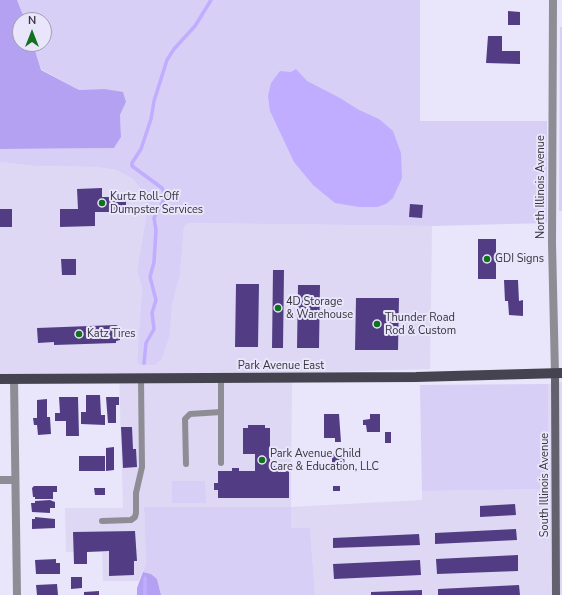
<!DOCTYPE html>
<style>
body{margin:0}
#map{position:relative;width:562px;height:595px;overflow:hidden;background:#e9e5fa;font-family:"Nunito Sans",sans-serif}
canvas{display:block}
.north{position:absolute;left:12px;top:12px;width:40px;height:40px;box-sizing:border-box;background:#e9e5fa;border:1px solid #a29fae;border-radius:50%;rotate:0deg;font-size:11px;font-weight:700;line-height:16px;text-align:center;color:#37353d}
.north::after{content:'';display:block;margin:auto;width:14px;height:18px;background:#12711f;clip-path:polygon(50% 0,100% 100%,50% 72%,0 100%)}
</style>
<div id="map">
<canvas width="562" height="595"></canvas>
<div class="north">N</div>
</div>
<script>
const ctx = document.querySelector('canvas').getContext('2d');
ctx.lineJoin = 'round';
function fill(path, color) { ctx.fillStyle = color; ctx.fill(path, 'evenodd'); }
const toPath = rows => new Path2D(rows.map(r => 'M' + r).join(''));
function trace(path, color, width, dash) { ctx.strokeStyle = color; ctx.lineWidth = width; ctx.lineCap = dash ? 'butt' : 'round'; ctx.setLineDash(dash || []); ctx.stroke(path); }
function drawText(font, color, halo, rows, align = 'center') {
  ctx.font = font + ' "Nunito Sans",sans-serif'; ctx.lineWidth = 4; ctx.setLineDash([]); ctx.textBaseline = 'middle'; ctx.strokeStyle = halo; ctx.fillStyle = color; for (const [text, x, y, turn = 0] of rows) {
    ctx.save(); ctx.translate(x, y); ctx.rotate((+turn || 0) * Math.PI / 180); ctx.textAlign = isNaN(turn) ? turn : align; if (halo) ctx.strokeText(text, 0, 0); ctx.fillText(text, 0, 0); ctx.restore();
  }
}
fill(toPath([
 [0,162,36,166,97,167,116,170,133,179,145,195,146,218,137,270,142,289,137,361,156,365,162,359,170,335,172,305,180,275,184,227,188,223,432,226,430,369,292,373,291,507,422,500,422,491,549,489,548,384,562,382,562,595,315,595,310,528,291,528,291,508,144,507,146,562,139,581,103,581,102,552,66,552,65,508,123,508,119,373,0,374]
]), '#ded8f4');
fill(toPath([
 [17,0,420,0,420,121,547,121,547,223,432,226,188,223,184,227,180,275,172,305,170,335,162,359,156,365,140,365,137,361,142,289,137,270,146,218,145,195,133,179,116,170,97,167,36,166,0,162,0,149,114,148,121,137,120,115,126,102,104,89,79,90,41,69,33,44,44,44,44,20,25,20],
 [560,27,562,27,562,211,559,211],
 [548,384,549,489,422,491,420,385],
 [172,481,205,481,206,503,172,503],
 [144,507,291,507,291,528,310,528,315,595,161,595,157,579,151,574,143,572,146,562]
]), '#d7cff5');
fill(toPath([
 [0,0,17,0,25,20,20,20,20,44,33,44,41,70,79,90,104,89,123,92,126,102,120,115,121,137,114,148,0,149],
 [143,572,151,574,157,579,161,595,137,595,137,588]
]), '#b4a1f1');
fill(toPath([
 [296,69,307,81,340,98,359,110,379,119,393,131,401,153,402,178,393,198,386,204,377,207,359,207,335,203,313,185,294,162,270,111,268,96,271,83,280,71,291,72]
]), '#c0adff');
trace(toPath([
 [144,363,146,343,154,329,152,313,156,300,150,277,154,262,156,230,154,218,166,196,162,188,132,166,132,163,141,149,151,119,154,101,167,60,174,49,195,26,211,0],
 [145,578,145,595]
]), '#c0adff', 3.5);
fill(toPath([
 [508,11,520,12,520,25,508,25],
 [488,36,502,36,502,51,520,51,520,64,486,63],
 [102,188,102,197,126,197,126,212,95,212,95,226,60,227,60,209,78,209,77,189],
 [410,204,423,205,422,218,409,217],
 [0,209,12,209,12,227,0,227],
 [478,239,496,239,496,279,478,279],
 [61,259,76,259,76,275,62,275],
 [273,270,284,270,283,348,272,348],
 [504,280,518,280,519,301,523,300,523,316,509,315,508,301,505,301],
 [236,284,259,284,258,347,235,347],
 [298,285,320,285,319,348,297,348],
 [356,298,399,298,398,350,355,350],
 [116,325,120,327,120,340,116,341,116,343,54,345,54,342,38,343,37,328],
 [86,395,100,395,101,415,105,415,105,425,81,424,81,412,86,412],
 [59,397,78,397,79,436,66,436,66,421,55,421,55,413,60,413],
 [106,397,119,397,119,405,116,405,116,423,108,423],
 [47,399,47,417,50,417,51,434,38,435,37,425,34,425,33,418,37,418,37,400],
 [324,414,339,414,341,442,335,442,335,438,324,438],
 [370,414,380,414,380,432,367,432,366,425,363,425,363,420,370,419],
 [248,425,265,425,265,428,270,428,270,466,275,466,275,471,289,471,289,498,218,498,218,490,214,490,214,483,218,483,218,471,232,471,232,468,239,468,239,471,255,471,255,454,243,454,243,428,248,428],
 [121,427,132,427,133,449,136,449,137,467,123,468],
 [385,432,391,432,391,443,385,443],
 [114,447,114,470,106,471,106,448],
 [332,454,344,454,345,468,332,469],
 [79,456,105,456,105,471,79,471],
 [34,486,57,486,57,492,53,492,53,499,35,499,35,497,33,497,32,488],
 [333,486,340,486,340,491,333,491],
 [94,488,105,488,105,495,95,495],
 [50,500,55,502,55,508,50,508,50,513,32,512,31,503,35,503,35,501],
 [515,504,516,515,480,517,480,506],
 [35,517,55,519,55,528,32,529,32,519,35,519],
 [516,529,517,540,435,544,435,533],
 [135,531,137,561,134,561,134,575,109,576,109,551,87,552,87,564,74,564,73,532],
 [419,534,420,545,333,548,333,538],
 [518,555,518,571,437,574,436,559],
 [56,559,56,563,60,563,60,574,36,574,35,560],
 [420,560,421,575,334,579,333,564],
 [71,577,82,577,82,588,71,589],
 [57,584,58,595,37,595,36,585],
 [519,585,520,595,438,595,438,589],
 [422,590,422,595,371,595,371,592],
 [99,591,99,595,84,595,84,592]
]), '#523d85');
trace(toPath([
 [221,378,221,463],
 [186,464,185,419,190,414,221,412],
 [102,521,131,520,135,517,136,513,136,493,142,467,141,379]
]), '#8e8d95', 6);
trace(toPath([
 [14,379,17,595],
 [0,480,15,480]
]), '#8e8d95', 8);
trace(toPath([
 [553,0,552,243,555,374]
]), '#8e8d95', 8);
trace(toPath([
 [555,374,556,595]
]), '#63616d', 8);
trace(toPath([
 [0,379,416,377,562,373]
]), '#464351', 10);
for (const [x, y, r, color] of [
 [102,203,4,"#12711f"],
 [487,259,4,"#12711f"],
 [278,308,4,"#12711f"],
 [377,324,4,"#12711f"],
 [79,334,4,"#12711f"],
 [262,460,4,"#12711f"]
]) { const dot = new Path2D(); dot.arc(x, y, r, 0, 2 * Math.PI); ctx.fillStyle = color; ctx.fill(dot); trace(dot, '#e9e5fa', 1.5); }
drawText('11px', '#37353d', '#e9e5fa', [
 ["North Illinois Avenue",541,187,-90],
 ["Park Avenue East",281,366],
 ["South Illinois Avenue",545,485,-90]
]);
drawText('11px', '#37353d', '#e9e5fa', [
 ["Kurtz Roll-Off",110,197],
 ["Dumpster Services",110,210],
 ["GDI Signs",495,259],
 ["4D Storage",286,302],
 ["& Warehouse",286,315],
 ["Thunder Road",385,318],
 ["Rod & Custom",385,331],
 ["Katz Tires",87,334],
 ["Park Avenue Child",270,454],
 ["Care & Education, LLC",270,467]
], 'left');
</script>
